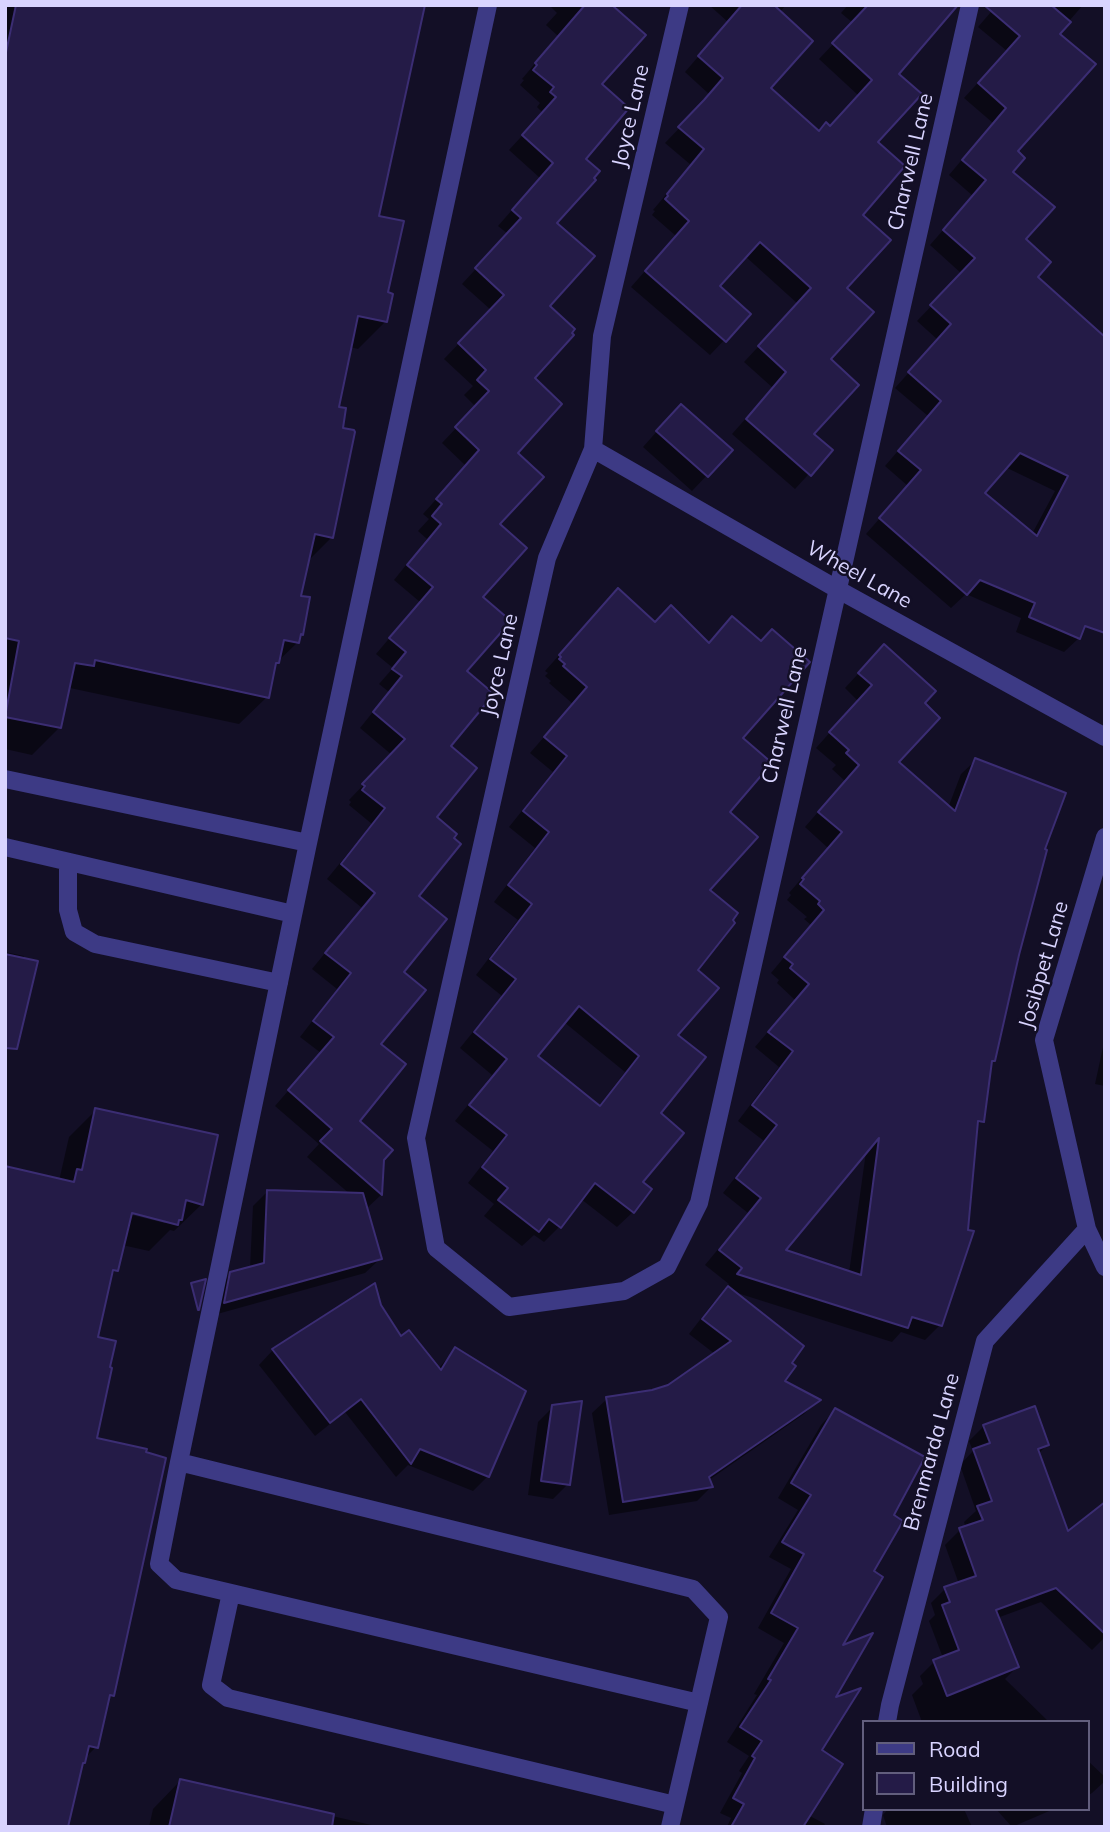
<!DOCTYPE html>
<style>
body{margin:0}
#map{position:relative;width:1110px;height:1832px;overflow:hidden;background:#130f26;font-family:Mulish,sans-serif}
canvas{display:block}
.frame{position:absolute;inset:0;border:7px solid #d9d4ff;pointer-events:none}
.legend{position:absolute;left:862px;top:1720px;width:228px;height:91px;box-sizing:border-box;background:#130f26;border:2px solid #625e7d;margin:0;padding:9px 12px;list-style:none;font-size:21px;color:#d9d4ff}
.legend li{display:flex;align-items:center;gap:14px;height:35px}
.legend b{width:35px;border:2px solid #625e7d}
</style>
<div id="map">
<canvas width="1110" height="1832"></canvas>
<div class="frame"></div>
<ul class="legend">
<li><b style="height:9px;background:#3d3a85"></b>Road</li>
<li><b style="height:19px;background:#241b47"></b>Building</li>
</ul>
</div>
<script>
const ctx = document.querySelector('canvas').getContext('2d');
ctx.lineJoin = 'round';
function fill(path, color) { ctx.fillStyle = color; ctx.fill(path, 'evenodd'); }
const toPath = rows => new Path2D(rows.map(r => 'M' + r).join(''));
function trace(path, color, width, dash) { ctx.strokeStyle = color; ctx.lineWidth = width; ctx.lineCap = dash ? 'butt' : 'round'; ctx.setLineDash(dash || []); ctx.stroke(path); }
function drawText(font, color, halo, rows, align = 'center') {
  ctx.font = font + ' Mulish,sans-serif'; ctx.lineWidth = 5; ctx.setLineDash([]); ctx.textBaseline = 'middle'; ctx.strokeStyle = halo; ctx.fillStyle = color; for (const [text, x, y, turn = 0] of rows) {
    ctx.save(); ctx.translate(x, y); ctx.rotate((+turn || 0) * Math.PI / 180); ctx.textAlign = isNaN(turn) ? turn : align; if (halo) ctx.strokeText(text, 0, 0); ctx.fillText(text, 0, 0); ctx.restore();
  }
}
fill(toPath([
 [5,5,260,5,377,218,386,294,385,322,358,349,350,347,337,408,332,537,307,562,299,597,301,634,299,636,298,642,273,666,267,697,239,724,70,688,68,690,60,727,32,755,5,749],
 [549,5,619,5,615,10,583,159,554,223,547,306,532,378,481,597,401,973,379,1045,358,1121,382,1159,381,1195,366,1209,380,1259,365,1273,210,1316,216,1289,231,1274,250,1268,253,1206,267,1192,351,1195,307,1157,319,1144,275,1106,321,1053,300,1037,337,989,312,969,362,908,327,879,372,824,349,805,351,802,349,800,392,755,360,728,389,692,379,684,393,668,376,654,420,602,394,580,427,539,418,531,429,519,423,514,466,466,442,443,476,407,464,395,473,386,444,359,491,310,462,284,508,234,498,226,540,178,509,150,543,113,537,107,540,103,520,85,524,80,522,79,558,36,546,25,557,13],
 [709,5,786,5,779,13,769,88,818,132,830,128,859,96,819,59,853,23,841,13,848,5,921,5,897,74,875,143,811,434,830,451,795,489,732,434,773,388,744,362,798,304,745,256,717,286,749,314,710,355,631,287,676,236,652,215,655,211,653,210,691,165,665,143,690,117,709,94,685,72,728,22],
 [997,5,1083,5,1057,35,1015,152,1011,172,1024,240,1035,277,1105,339,1079,638,1064,652,1016,632,1021,618,966,594,951,608,866,534,908,486,885,466,928,416,895,388,938,340,917,321,962,274,930,245,973,196,949,175,993,123,964,98,1007,51,978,27],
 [1005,467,1055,491,1032,534,983,493],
 [667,420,731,450,692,491,643,447],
 [603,606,708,644,717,634,741,738,727,812,708,890,695,970,676,1035,640,1182,649,1189,633,1212,617,1227,581,1199,559,1227,544,1242,534,1235,522,1246,484,1216,494,1204,468,1183,493,1151,455,1121,492,1075,460,1048,502,996,476,975,518,920,494,902,535,848,509,827,553,772,530,753,573,704,549,683,551,681,545,676,548,673,545,671],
 [564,1022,625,1072,598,1107,536,1056],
 [870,661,922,703,897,762,948,808,961,774,976,760,1042,850,993,1060,990,1064,982,1121,975,1127,940,1325,925,1340,901,1332,892,1342,731,1291,789,1364,783,1381,818,1400,804,1414,709,1480,711,1487,697,1501,609,1515,592,1413,607,1399,653,1392,668,1386,715,1354,689,1334,713,1303,727,1289,725,1289,729,1284,705,1265,748,1213,723,1193,764,1141,738,1121,779,1067,755,1047,795,1000,777,983,779,980,771,973,811,925,804,919,807,917,787,900,791,895,789,893,828,848,805,827,845,781,832,769,836,765,816,748,858,701,845,688],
 [866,1152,849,1273,783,1251],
 [5,952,24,956,5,1044],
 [1105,1038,1105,1086,1095,1084],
 [96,1110,202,1204,174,1231,170,1230,149,1251,122,1245,116,1270,109,1277,96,1339,95,1440,112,1695,107,1700,96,1747,84,1759,80,1766,59,1181,69,1137],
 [124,1209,168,1220,165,1223,123,1213],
 [379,1306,401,1339,438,1369,455,1349,488,1476,473,1491,408,1465,396,1477,345,1412,315,1436,259,1365,273,1350],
 [553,1407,568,1484,553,1499,528,1495,538,1422],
 [835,1410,891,1516,872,1572,839,1649,832,1701,820,1751,808,1815,825,1824,823,1827,727,1827,731,1818,720,1813,742,1773,739,1771,749,1756,727,1742,757,1695,754,1694,784,1643,758,1628,791,1569,769,1557,798,1510,778,1498,821,1425],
 [984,1426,1047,1445,1038,1454,1067,1534,1105,1504,1105,1637,1092,1650,1041,1602,997,1618,1017,1667,1005,1679,1049,1722,922,1722,912,1695,923,1684,920,1676,934,1662,943,1658,929,1621,935,1615,931,1603,945,1589,959,1584,945,1545,960,1530,966,1528,964,1522,976,1511,960,1465,973,1451,969,1441],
 [1087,1760,1105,1777,1105,1781,1092,1793,1087,1796],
 [180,1781,380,1827,149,1827,153,1809],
 [888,1809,964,1809,972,1827,887,1827,883,1815],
 [996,1809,1054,1809,1012,1827]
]), '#0007');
const building = toPath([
 [16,5,425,5,379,216,404,221,388,292,393,294,387,322,358,316,339,407,346,408,343,428,354,430,355,432,333,538,315,534,301,596,310,597,303,635,301,634,299,643,284,640,279,663,276,663,269,698,95,660,94,666,75,663,61,728,5,717,19,641,5,638,5,57,16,5],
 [585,5,612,5,646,35,602,84,629,108,586,159,600,171,594,178,596,180,557,223,595,256,550,306,575,329,572,333,574,335,535,378,562,404,518,453,544,477,500,524,527,548,483,597,511,621,467,671,494,694,451,746,477,768,437,817,457,834,454,838,461,844,419,896,447,919,404,972,426,990,381,1044,406,1064,360,1121,393,1150,384,1160,382,1195,320,1141,332,1129,288,1090,334,1037,313,1021,351,973,325,953,375,893,341,864,385,808,362,790,365,786,362,784,405,739,373,712,402,676,392,669,406,652,389,638,433,587,407,565,441,524,432,516,442,504,436,499,479,450,455,427,489,391,477,380,486,370,458,343,504,295,475,268,521,218,512,210,553,163,522,135,556,97,550,92,554,87,533,70,537,65,535,63,585,5],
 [742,5,774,5,813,41,771,88,819,131,826,122,830,126,872,80,832,43,868,5,958,5,899,74,922,94,878,142,905,166,863,215,891,240,847,288,874,312,831,359,859,385,814,434,833,450,811,476,746,419,786,372,758,346,811,288,760,242,720,286,751,314,726,342,645,271,689,221,665,199,668,196,667,194,704,149,678,127,704,100,723,78,698,56,742,5],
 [984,5,1051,5,1071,22,1060,34,1096,64,1018,151,1025,158,1013,172,1055,207,1026,239,1051,262,1038,277,1105,337,1105,633,1085,626,1080,639,1029,617,1035,603,980,580,967,595,879,518,921,470,898,451,941,401,908,372,951,324,930,305,975,258,943,230,986,180,962,160,1006,108,978,83,1020,36,984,5],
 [1020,453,1068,476,1037,536,985,493,1020,453],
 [681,404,733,450,708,477,656,431,681,404],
 [618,588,655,622,671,605,709,643,732,616,761,641,772,629,810,662,743,738,772,763,730,812,758,837,710,890,738,913,733,920,735,923,698,970,719,988,678,1035,706,1057,661,1113,684,1133,643,1182,652,1189,634,1213,595,1183,561,1228,549,1219,539,1232,498,1200,508,1188,482,1167,507,1135,469,1105,507,1059,474,1032,516,979,490,959,532,904,508,885,549,832,523,811,567,756,544,737,587,687,563,666,565,664,559,659,561,657,559,655,618,588],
 [579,1006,639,1056,600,1106,538,1056,579,1006],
 [884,644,936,691,925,703,940,718,899,762,955,811,975,758,1066,793,1045,849,1047,850,1019,955,995,1061,992,1061,984,1122,978,1121,968,1230,974,1231,942,1326,912,1317,908,1328,737,1274,742,1268,719,1250,761,1198,736,1178,777,1125,752,1105,793,1051,768,1032,809,984,790,968,793,964,784,957,824,910,818,904,820,901,800,884,804,879,802,878,842,832,818,812,859,765,846,753,849,750,829,732,872,685,858,673,884,644],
 [879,1138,861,1275,786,1250,879,1138],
 [5,954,38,961,17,1049,5,1048,5,954],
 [95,1108,218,1135,203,1205,186,1200,182,1220,179,1220,178,1225,132,1213,118,1271,113,1270,98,1337,116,1341,110,1367,112,1368,97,1438,147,1449,146,1452,166,1458,114,1696,110,1695,98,1748,89,1746,85,1763,83,1763,68,1827,5,1827,5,1166,74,1182,77,1169,82,1170,95,1108],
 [267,1190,363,1193,382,1259,224,1303,230,1272,264,1263,267,1190],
 [206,1279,199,1310,198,1310,191,1283,206,1279],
 [375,1283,381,1305,401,1336,409,1330,441,1370,455,1347,526,1391,489,1477,420,1449,411,1464,361,1399,330,1423,272,1349,375,1283],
 [728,1286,804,1346,792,1363,796,1366,785,1381,821,1400,709,1477,713,1487,623,1502,606,1397,652,1390,668,1385,731,1341,702,1319,728,1286],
 [582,1401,570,1485,541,1481,552,1405,582,1401],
 [1035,1406,1049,1445,1038,1449,1068,1531,1105,1502,1105,1634,1056,1588,996,1610,1019,1667,947,1696,933,1660,959,1650,942,1605,950,1602,944,1587,976,1576,959,1528,983,1520,977,1506,992,1501,973,1449,990,1443,983,1425,1035,1406],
 [835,1408,925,1457,894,1515,903,1521,874,1571,883,1577,843,1645,873,1633,836,1697,861,1688,822,1750,843,1764,803,1827,731,1827,744,1804,733,1798,755,1758,752,1756,762,1741,740,1727,771,1680,768,1679,798,1628,771,1613,804,1554,782,1542,811,1495,791,1483,835,1408],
 [180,1779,334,1814,332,1827,169,1827,180,1779]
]);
fill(building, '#241b47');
trace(building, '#3b2d73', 2);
trace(toPath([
 [488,5,308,843,179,1462,693,1589,719,1617,670,1827],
 [5,779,308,843],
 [5,847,293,914],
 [68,862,68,910,74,932,95,944,279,983],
 [179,1462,159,1564,176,1580,699,1703],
 [231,1593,211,1685,228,1698,675,1805]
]), '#3d3a85', 18);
trace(toPath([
 [680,5,602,336,593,449,547,558,416,1138,436,1248,509,1307,624,1291,667,1267,699,1203,970,5],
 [593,449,837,589,1105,737],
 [1105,837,1044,1040,1087,1229,1105,1267],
 [887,1722,890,1705,985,1341,1087,1229],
 [871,1827,874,1809]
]), '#3d3a85', 18);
drawText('21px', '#d9d4ff', '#130f26', [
 ["Joyce Lane",631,116,-77],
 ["Charwell Lane",911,162,-77],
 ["Wheel Lane",859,575,29],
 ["Joyce Lane",500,665,-77],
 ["Charwell Lane",785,715,-77],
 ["Josibpet Lane",1044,965,-74],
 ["Brenmarda Lane",932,1452,-75]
]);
</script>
